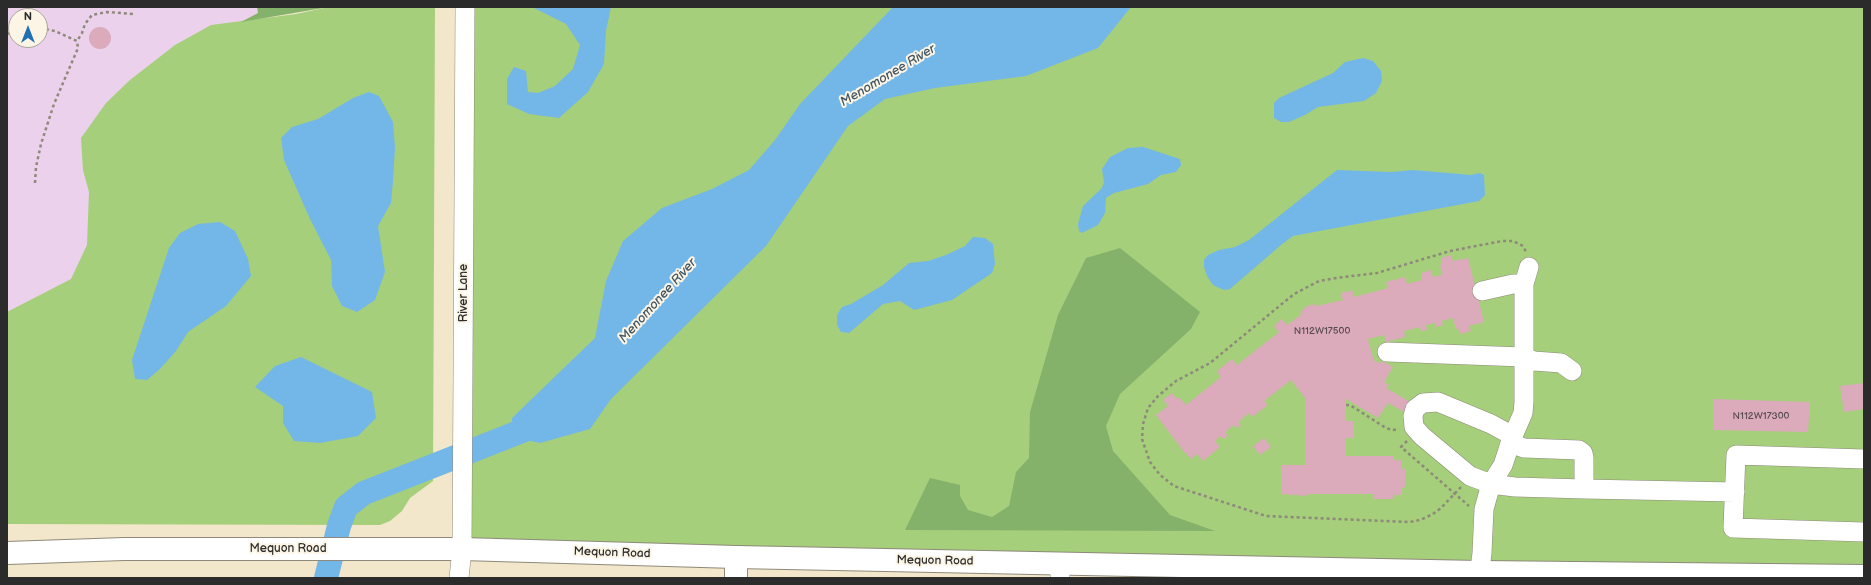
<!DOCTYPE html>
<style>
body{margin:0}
#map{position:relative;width:1871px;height:585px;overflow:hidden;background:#f2e7ca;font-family:"Balsamiq Sans",sans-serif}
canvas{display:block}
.frame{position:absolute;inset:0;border:8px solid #2b2b2b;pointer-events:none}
.north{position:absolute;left:8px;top:8px;width:40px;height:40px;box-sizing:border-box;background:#fcf5e5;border:1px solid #a8a49b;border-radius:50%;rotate:0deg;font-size:11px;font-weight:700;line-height:16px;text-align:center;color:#2b2b2b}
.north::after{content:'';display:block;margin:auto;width:14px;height:18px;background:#1f6fb2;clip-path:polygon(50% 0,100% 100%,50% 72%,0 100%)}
</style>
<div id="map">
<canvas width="1871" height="585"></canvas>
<div class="frame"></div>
<div class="north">N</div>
</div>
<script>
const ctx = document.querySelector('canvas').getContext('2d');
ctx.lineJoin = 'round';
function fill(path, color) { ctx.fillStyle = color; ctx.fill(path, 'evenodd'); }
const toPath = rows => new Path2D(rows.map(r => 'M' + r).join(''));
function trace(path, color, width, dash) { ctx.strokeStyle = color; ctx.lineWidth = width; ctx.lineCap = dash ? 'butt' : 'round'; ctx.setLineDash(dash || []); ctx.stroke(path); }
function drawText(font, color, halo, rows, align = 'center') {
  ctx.font = font + ' "Balsamiq Sans",sans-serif'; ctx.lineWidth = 4; ctx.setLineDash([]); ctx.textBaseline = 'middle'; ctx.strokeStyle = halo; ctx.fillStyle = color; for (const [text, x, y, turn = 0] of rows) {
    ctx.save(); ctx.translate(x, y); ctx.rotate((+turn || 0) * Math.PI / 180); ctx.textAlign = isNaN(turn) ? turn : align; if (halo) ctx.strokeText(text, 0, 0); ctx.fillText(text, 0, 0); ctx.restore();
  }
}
fill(toPath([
 [7,7,276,7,91,304,7,357],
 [16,16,40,16,40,40,16,40]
]), '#ebd1eb');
fill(toPath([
 [329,7,435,7,433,481,410,498,402,511,390,521,380,525,7,524,7,312,71,279,87,245,89,192,83,170,81,138,106,103,130,80,175,45,211,25,296,14],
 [465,7,1864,7,1864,576,462,549]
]), '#a5cf7a');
fill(toPath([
 [257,7,329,7,241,22,258,13],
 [1120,248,1200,312,1191,329,1120,394,1106,426,1113,451,1170,515,1215,531,905,530,930,478,960,485,960,496,968,510,992,517,1009,506,1016,472,1029,458,1030,412,1058,315,1086,258]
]), '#84b26a');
fill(toPath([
 [532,7,611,7,606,31,604,64,588,92,559,118,529,114,507,104,507,79,514,67,526,71,528,92,538,93,555,86,573,69,580,45,566,24],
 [893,7,1131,7,1098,48,1026,76,935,88,885,99,848,126,766,246,611,399,590,429,540,443,512,437,512,418,595,338,606,281,623,241,662,208,712,189,749,170,775,140,800,104],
 [1363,58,1373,61,1381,71,1382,81,1376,93,1364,101,1318,107,1305,115,1289,122,1281,122,1274,118,1274,103,1279,98,1333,73,1345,62],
 [369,92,379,96,393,122,395,148,393,181,391,203,378,226,385,272,375,300,357,312,342,306,332,286,331,260,310,219,284,160,281,138,292,127,318,119,353,98],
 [1143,147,1180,159,1181,165,1176,172,1161,175,1148,184,1114,193,1106,198,1105,213,1098,225,1082,233,1079,231,1078,224,1083,206,1102,188,1104,182,1102,169,1110,157,1128,148],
 [1337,170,1391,172,1413,170,1471,175,1480,173,1484,175,1485,195,1479,201,1293,236,1281,245,1230,289,1224,290,1213,285,1207,276,1204,267,1204,260,1208,255,1219,250,1235,247,1249,240],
 [220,222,235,231,248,259,251,276,226,306,188,332,176,351,160,369,147,380,135,379,132,360,169,248,180,233,198,224],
 [973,237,985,238,993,244,995,264,992,273,952,300,914,310,900,301,883,304,849,333,841,332,837,325,837,315,842,307,851,304,883,285,909,263,928,261,946,255,965,246],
 [301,357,372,392,376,418,358,436,320,443,294,441,283,423,283,406,255,387,275,366]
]), '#73b7e9');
trace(toPath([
 [326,578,339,526,346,507,364,493,527,429,539,419]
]), '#73b7e9', 24);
fill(toPath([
 '89 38a11 11 0 1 1 22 0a11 11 0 1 1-22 0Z',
 [1451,255,1453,261,1468,258,1484,322,1469,326,1471,331,1460,334,1458,328,1456,329,1453,318,1442,321,1443,325,1436,327,1435,323,1426,325,1427,330,1421,331,1420,327,1404,331,1405,337,1386,342,1384,335,1368,339,1374,361,1381,363,1382,361,1393,367,1384,382,1389,385,1386,388,1412,403,1406,413,1388,403,1378,418,1346,399,1346,421,1353,421,1353,438,1346,438,1346,456,1394,456,1394,460,1401,460,1401,469,1405,469,1405,485,1404,488,1401,488,1401,495,1393,495,1393,499,1374,499,1374,494,1308,494,1308,496,1281,494,1281,465,1306,465,1306,399,1291,380,1264,401,1268,405,1252,417,1249,413,1238,422,1241,425,1237,428,1234,425,1225,432,1228,436,1223,439,1220,436,1215,441,1220,447,1203,461,1197,454,1191,459,1186,453,1185,453,1156,415,1168,406,1163,400,1172,393,1177,399,1179,397,1186,405,1221,377,1217,371,1232,359,1237,365,1279,332,1274,326,1282,319,1287,325,1302,314,1300,312,1307,306,1315,304,1316,306,1343,300,1341,293,1352,290,1354,297,1388,288,1386,282,1405,277,1407,284,1422,280,1421,273,1431,270,1433,277,1442,275,1440,265,1442,264,1441,258],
 [1864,383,1864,409,1844,412,1840,386],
 [1714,399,1810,402,1808,432,1713,430],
 [1264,438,1271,447,1260,455,1253,446]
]), '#dbaabb');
const minor = toPath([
 [1482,291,1513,284,1524,284],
 [1387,352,1523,357,1534,361,1561,363,1572,371],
 [1510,443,1524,448,1579,450,1583,453,1584,458,1584,489,1515,487,1491,484,1503,465,1507,453,1510,443,1513,436],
 [1864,459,1736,455,1733,528,1864,532],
 [1584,489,1735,492],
 [1060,564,1060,578],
 [459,578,462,549,465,7],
 [1479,578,1482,553,1484,509,1491,484,1470,476,1422,436,1414,427,1413,416,1415,409,1423,403,1438,402,1491,424,1513,436,1523,413,1524,402,1524,284,1529,267]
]);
const major = toPath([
 [7,553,124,549,462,549,736,557,1479,572,1864,576],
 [736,578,736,557]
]);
trace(minor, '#8e897a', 20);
trace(major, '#8e897a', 24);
trace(toPath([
 [40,28,55,31,77,41,82,33,85,24,92,15,107,12,133,14],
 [7,34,16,31],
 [35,183,36,167,41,144,54,104,78,48,77,41],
 [1346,405,1350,405,1386,428,1393,430,1399,429],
 [1407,441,1401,447,1469,506],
 [1461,487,1441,508,1433,514,1420,520,1410,522,1266,516,1174,486,1160,475,1150,462,1142,439,1143,424,1148,408,1158,396,1176,381,1210,363,1294,294,1319,281,1336,278,1377,273,1450,251,1502,241,1513,241,1523,246,1526,252]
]), '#8e897a', 2.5, [3, 3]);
trace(minor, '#fff', 19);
trace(major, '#fff', 22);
drawText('10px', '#574b4f', null, [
 ["N112W17500",1322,331],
 ["N112W17300",1761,416]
]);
drawText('12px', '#2b2b2b', '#fcf5e5', [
 ["River Lane",464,293,-90],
 ["Mequon Road",288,549],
 ["Mequon Road",612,553,2],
 ["Mequon Road",935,561,1]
]);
drawText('italic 13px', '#415564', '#fcf5e5', [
 ["Menomonee River",888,76,-31],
 ["Menomonee River",658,301,-48]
]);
</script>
